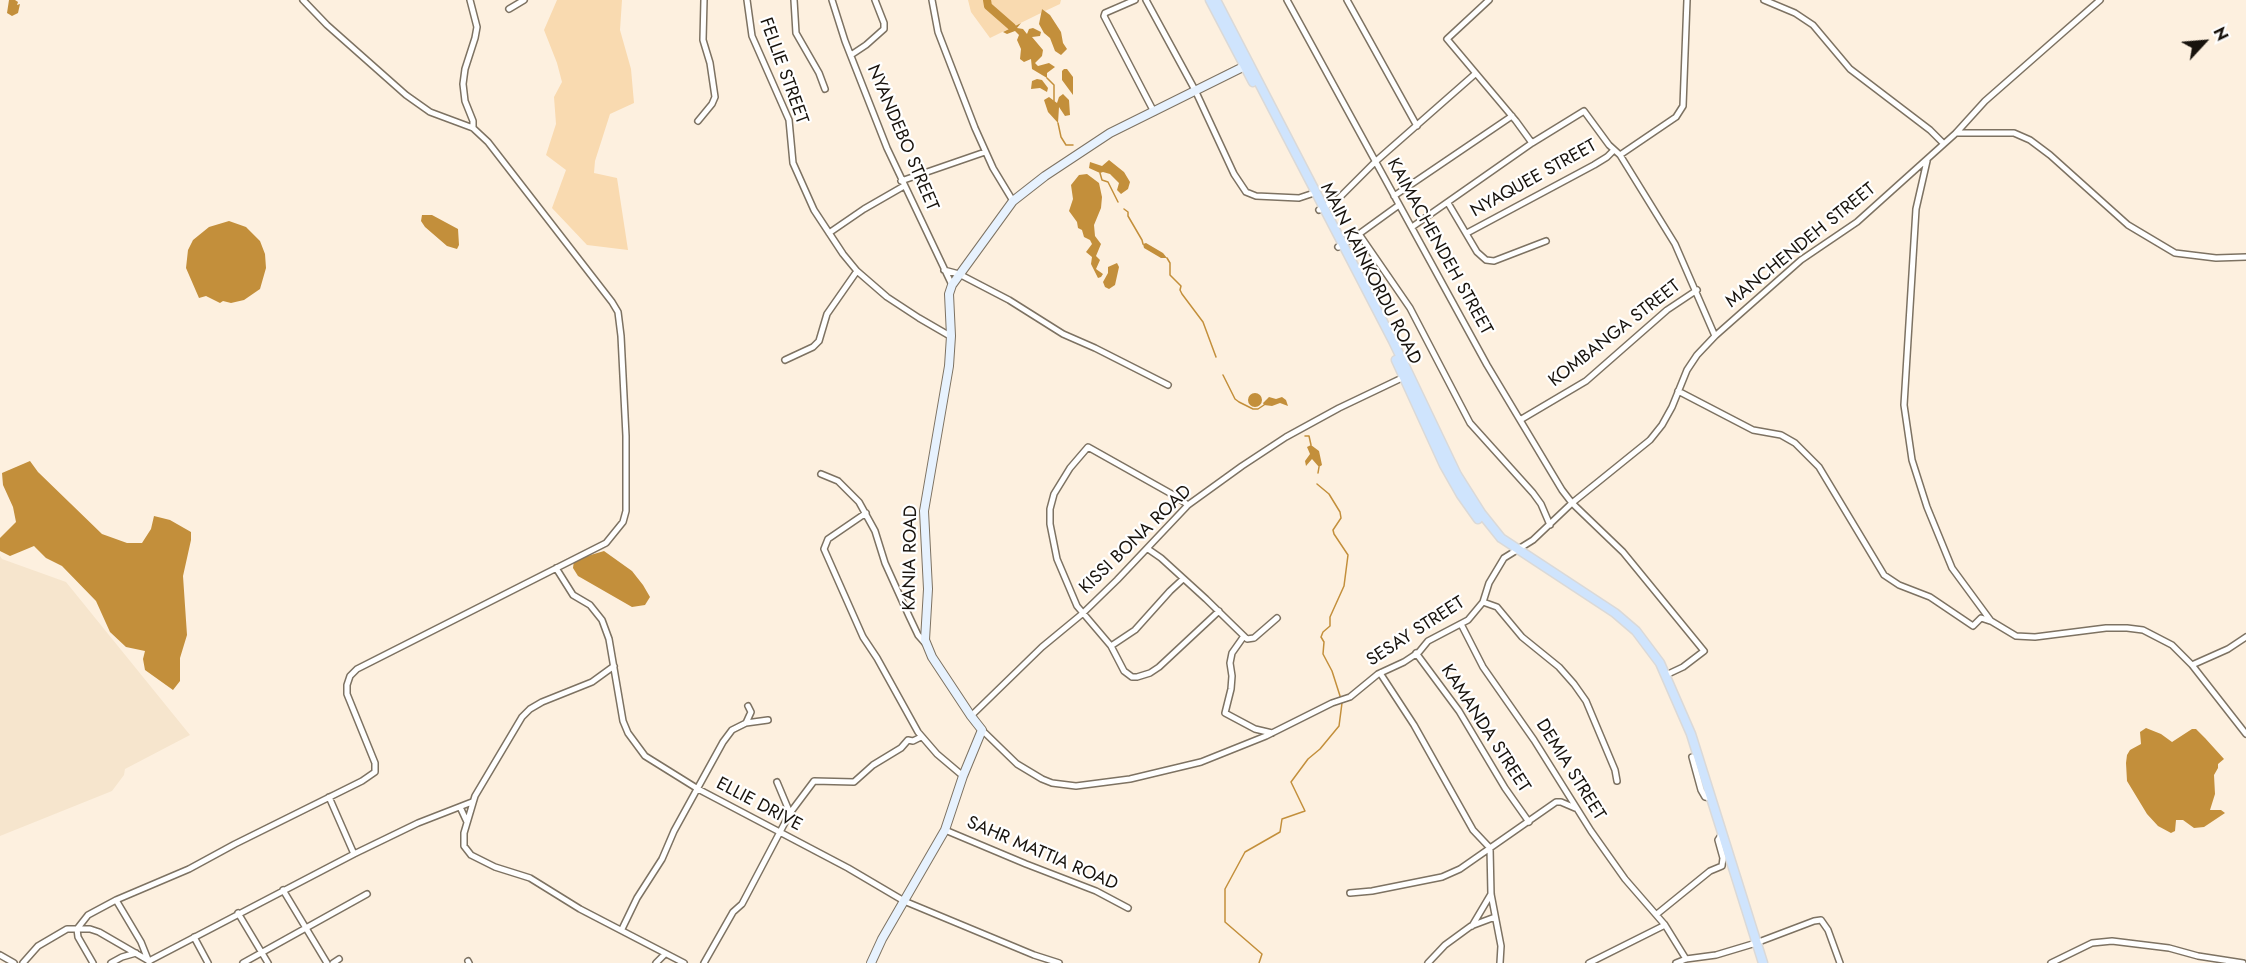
<!DOCTYPE html>
<style>
body{margin:0}
#map{position:relative;width:2246px;height:963px;overflow:hidden;background:#fdf0df;font-family:Jost,sans-serif}
canvas{display:block}
.north{position:absolute;left:2174px;top:12px;width:60px;height:60px;-webkit-text-stroke:4px #fff;paint-order:stroke;rotate:64deg;font-size:16px;font-weight:700;line-height:24px;text-align:center;color:#18130d}
.north::after{content:'';display:block;margin:auto;width:21px;height:27px;background:#18130d;clip-path:polygon(50% 0,100% 100%,50% 72%,0 100%)}
</style>
<div id="map">
<canvas width="2246" height="963"></canvas>
<div class="north">N</div>
</div>
<script>
const ctx = document.querySelector('canvas').getContext('2d');
ctx.lineJoin = 'round';
function fill(path, color) { ctx.fillStyle = color; ctx.fill(path, 'evenodd'); }
const toPath = rows => new Path2D(rows.map(r => 'M' + r).join(''));
function trace(path, color, width, dash) { ctx.strokeStyle = color; ctx.lineWidth = width; ctx.lineCap = dash ? 'butt' : 'round'; ctx.setLineDash(dash || []); ctx.stroke(path); }
function drawText(font, color, halo, rows, align = 'center') {
  ctx.font = font + ' Jost,sans-serif'; ctx.lineWidth = 4.5; ctx.setLineDash([]); ctx.textBaseline = 'middle'; ctx.strokeStyle = halo; ctx.fillStyle = color; for (const [text, x, y, turn = 0] of rows) {
    ctx.save(); ctx.translate(x, y); ctx.rotate((+turn || 0) * Math.PI / 180); ctx.textAlign = isNaN(turn) ? turn : align; if (halo) ctx.strokeText(text, 0, 0); ctx.fillText(text, 0, 0); ctx.restore();
  }
}
fill(toPath([
 [0,556,2,559,66,582,190,735,125,769,124,775,112,791,0,836]
]), '#f6e5cd');
fill(toPath([
 [557,0,622,0,620,30,631,69,634,103,610,114,595,161,594,173,617,178,628,250,587,245,552,208,566,170,546,155,556,124,554,97,562,82,557,63,544,30],
 [968,0,1061,0,1060,4,1045,11,1042,9,1041,13,990,38,971,12]
]), '#f9dab0');
fill(toPath([
 [9,0,15,0,18,2,17,5,20,4,18,13,12,16,7,13],
 [1042,9,1050,15,1061,32,1063,43,1067,49,1061,55,1055,51,1050,38,1044,33,1039,24],
 [1021,23,1017,28,1023,29,1027,34,1029,29,1033,28,1041,32,1040,36,1032,37,1043,50,1042,56,1035,63,1038,66,1049,63,1055,67,1047,73,1047,78,1032,69,1031,59,1024,62,1020,59,1021,49,1017,40,1019,35,1015,31,1007,34,1003,32],
 [1064,69,1067,69,1073,77,1073,95,1062,80,1062,71],
 [1037,79,1042,80,1048,88,1047,92,1040,88,1031,89,1032,81],
 [1063,94,1069,100,1070,115,1065,116,1059,107,1058,123,1048,112,1044,100,1049,97,1057,103,1059,97],
 [1109,160,1124,172,1130,182,1128,189,1121,194,1117,190,1119,183,1110,174,1103,172,1100,173,1089,168,1090,162,1102,166],
 [1087,174,1099,183,1102,197,1101,208,1094,225,1095,236,1101,244,1096,256,1100,260,1096,269,1103,274,1101,277,1098,278,1091,264,1092,257,1086,252,1092,244,1090,240,1084,237,1082,230,1078,228,1077,222,1069,211,1073,199,1071,185,1079,175],
 [422,215,432,215,458,229,459,245,457,249,447,246,425,227,421,221],
 [229,221,246,227,260,241,265,254,266,268,260,289,244,300,231,303,223,301,220,303,206,296,199,298,186,268,188,250,193,240,209,227],
 [1146,243,1163,253,1167,258,1161,258,1144,248,1143,244],
 [1117,263,1119,267,1115,285,1109,289,1105,287,1103,282,1108,273,1108,267],
 '1248 400a7 7 0 1 1 14 0a7 7 0 1 1-14 0Z',
 [1269,397,1276,399,1282,397,1286,400,1288,406,1280,403,1272,406,1264,405,1263,403],
 [1311,445,1319,451,1322,465,1319,467,1312,459,1306,466,1305,461,1310,454,1307,447],
 [30,461,38,472,102,534,127,543,142,543,151,529,154,516,170,520,191,532,191,540,183,576,187,635,180,658,180,681,173,690,145,670,143,659,145,651,126,647,110,632,96,601,62,566,46,558,34,546,10,556,0,551,0,538,16,522,13,507,3,485,2,473],
 [604,551,632,571,643,585,650,597,645,605,632,607,578,576,573,568,574,560],
 [2146,728,2161,734,2172,742,2192,729,2196,729,2205,738,2224,759,2218,764,2218,768,2214,775,2215,794,2210,810,2221,810,2225,813,2204,827,2194,828,2183,820,2176,820,2175,831,2171,833,2158,826,2147,814,2127,781,2126,763,2127,755,2130,750,2141,744,2140,732]
]), '#c38f3b');
trace(toPath([
 [1047,78,1054,85,1054,101],
 [1058,123,1061,137,1066,145,1073,145],
 [1100,173,1102,180,1108,182,1118,202],
 [1124,209,1128,212,1128,216,1142,240,1143,244],
 [1167,258,1170,263,1170,275,1181,286,1180,290,1182,294,1203,322,1216,357],
 [1223,375,1235,399,1239,402,1253,409,1258,409,1264,405],
 [1305,436,1309,436,1311,445],
 [1318,473,1319,467],
 [1317,484,1329,494,1340,512,1341,518,1333,530,1334,534,1348,555,1344,586,1330,617,1330,626,1323,632,1321,637,1324,642,1323,654,1332,671,1341,699],
 [1259,963,1262,954,1225,922,1225,889,1245,852,1280,832,1282,819,1305,811,1291,782,1308,759,1320,749,1339,726,1342,703]
]), '#c38f3b', 1.5);
trace(toPath([
 [987,0,988,6,1012,27]
]), '#c38f3b', 8);
const street = toPath([
 [470,0,477,27,475,38,465,69,463,84,465,101,473,121,473,128],
 [747,0,752,36,789,120,793,163,814,210,843,254,857,271,887,297,919,318,950,336],
 [794,0,796,33,819,73,825,89],
 [832,0,845,41,887,148,952,285],
 [932,0,938,32,975,128,993,168,1013,201],
 [1135,0,1105,13,1104,16,1154,112],
 [1146,0,1195,90,1234,174,1246,192,1256,196,1299,198,1311,194],
 [1287,0,1487,365,1562,490,1572,503,1623,552,1704,651,1683,667,1666,675],
 [1347,0,1417,126],
 [1489,0,1447,39,1516,121,1532,143],
 [1764,0,1795,13,1813,25,1850,69,1930,130,1943,143],
 [509,9,524,0],
 [851,55,866,45,884,29,884,23,875,0],
 [698,121,712,104,715,97,710,63,703,40,704,0],
 [1956,133,2014,133,2030,140,2050,155,2128,225,2175,253,2216,258,2246,257],
 [1620,155,1676,117,1683,106,1687,0],
 [1927,161,1916,209,1904,405,1912,460,1927,507,1952,568,1991,621,2016,636,2035,637,2106,628,2127,628,2143,630,2172,645,2192,665,2246,734],
 [901,181,985,152],
 [1394,196,1512,116],
 [1448,203,1477,252,1486,260,1494,261,1546,241],
 [1319,210,1338,199,1375,162,1475,74],
 [1412,227,1532,143,1584,111,1609,145,1620,155,1675,244,1715,336],
 [829,233,864,209,904,186],
 [1467,233,1594,165,1607,157,1614,150],
 [1359,234,1410,308,1470,423,1533,493,1541,504,1550,525],
 [1338,247,1359,234,1399,205],
 [944,270,959,274,1009,300,1063,334,1095,348,1168,385],
 [785,360,813,347,819,341,827,314,857,271],
 [1678,391,1753,430,1781,435,1795,443,1819,467,1884,575,1899,585,1930,597,1973,626,1981,618,1990,621],
 [1520,420,1586,381,1667,310,1697,290],
 [821,474,838,481,859,502,875,531,885,563,909,616,918,635,925,643],
 [1188,505,1177,497,1088,447,1070,468,1054,494,1050,509,1050,524,1057,559,1077,606,1111,646,1124,671,1132,677,1137,677,1150,673,1159,667,1219,611],
 [866,513,828,539,824,549,863,637,877,658,918,732,937,754,963,776],
 [1148,549,1161,558,1206,599,1247,639,1254,638,1277,618],
 [556,568,573,595,590,605,602,620,609,639,623,721,628,733,645,756,698,789,848,868,904,901,1034,955,1059,963],
 [1483,602,1497,607,1522,637,1559,667,1574,684,1586,701,1615,770,1617,781],
 [1461,624,1483,667,1534,740,1591,831,1625,879,1665,925,1686,959],
 [1244,636,1232,653,1230,663,1232,676,1231,689,1225,713,1255,729,1272,733],
 [1111,646,1135,630,1170,591,1183,579],
 [1416,653,1459,711,1505,788,1529,822],
 [2192,665,2228,649,2246,637],
 [614,666,592,682,542,702,530,709,522,717,475,796,464,833,464,846,471,855,495,867,530,878,580,909,684,963],
 [1380,673,1414,725,1473,830,1490,848,1491,894,1501,946,1500,963],
 [971,716,1042,647,1082,614,1117,580,1188,505,1242,466,1286,437,1339,408,1404,377],
 [746,723,768,720],
 [982,730,1017,764,1042,779,1052,783,1076,786,1130,779,1201,762,1266,736,1332,703,1350,697,1378,674,1404,662,1419,652,1428,641,1468,620,1483,602,1489,583,1504,558,1533,540,1572,503,1650,440,1662,425,1672,407,1687,370,1697,355,1715,336,1801,260,1857,222,1956,133,1985,101,2100,0],
 [1692,757,1701,790,1705,797,1711,798],
 [329,797,354,854],
 [460,807,467,822],
 [790,813,814,781,854,782,873,765,901,748,908,740,913,741,921,737],
 [945,830,1026,864,1096,891,1128,908],
 [283,890,327,963],
 [1350,893,1372,891,1442,877,1460,869,1556,802,1561,802,1575,808],
 [116,900,141,942,149,962],
 [238,913,268,963],
 [1657,914,1710,871,1722,866,1723,858,1718,840,1722,834],
 [1472,926,1491,894],
 [622,929,637,898,662,859,674,831,723,742,732,730,746,723,751,712,748,706],
 [194,937,208,963],
 [0,955,14,963],
 [149,961,354,854,418,823,472,802],
 [468,961,469,963],
 [23,963,38,946,67,929,90,929,99,932,149,961],
 [93,963,78,937,77,929,88,915,116,900,189,869,235,844,362,781,375,772,375,763,347,694,347,685,350,676,357,669,606,543,623,522,626,511,626,436,621,336,618,312,612,302,488,142,473,128,430,112,406,95,327,25,303,0],
 [111,963,122,957,136,953],
 [243,963,367,894],
 [333,963,339,959],
 [656,963,665,954],
 [704,963,733,912,742,904,790,813,777,782],
 [1428,963,1445,945,1471,926,1495,917],
 [1589,963,1665,925],
 [1676,963,1686,959,1716,955,1756,943,1814,921,1821,920,1828,930,1840,963],
 [2051,963,2092,943,2112,941,2169,948,2198,956,2243,963]
]);
const secondary = toPath([
 [871,963,882,939,945,830,963,776,982,730,971,716,932,657,925,640,928,589,924,511,949,366,951,336,949,294,952,285,1013,201,1045,176,1110,133,1249,64]
]);
const primary = toPath([
 [1210,0,1253,82],
 [1216,0,1393,341,1457,475,1481,513,1501,538,1615,613,1636,631,1660,663,1691,734,1763,963],
 [1396,360,1444,465,1461,495,1478,519]
]);
trace(street, '#7d7262', 8);
trace(secondary, '#7d7262', 10);
trace(primary, '#dad9d8', 11);
trace(street, '#fff', 5);
trace(secondary, '#e7f2fe', 8);
trace(primary, '#cfe4fd', 8);
drawText('18px', '#18130d', '#fff', [
 ["FELLIE STREET",783,71,70],
 ["NYANDEBO STREET",902,138,67],
 ["NYAQUEE STREET",1534,179,-29],
 ["MANCHENDEH STREET",1801,246,-39],
 ["KAIMACHENDEH STREET",1439,247,61],
 ["MAIN KAINKORDU ROAD",1370,274,63],
 ["KOMBANGA STREET",1615,334,-38],
 ["KISSI BONA ROAD",1136,540,-44],
 ["KANIA ROAD",911,558,-89],
 ["SESAY STREET",1416,632,-33],
 ["KAMANDA STREET",1485,729,57],
 ["DEMIA STREET",1570,770,58],
 ["ELLIE DRIVE",759,805,28],
 ["SAHR MATTIA ROAD",1042,854,23]
]);
</script>
